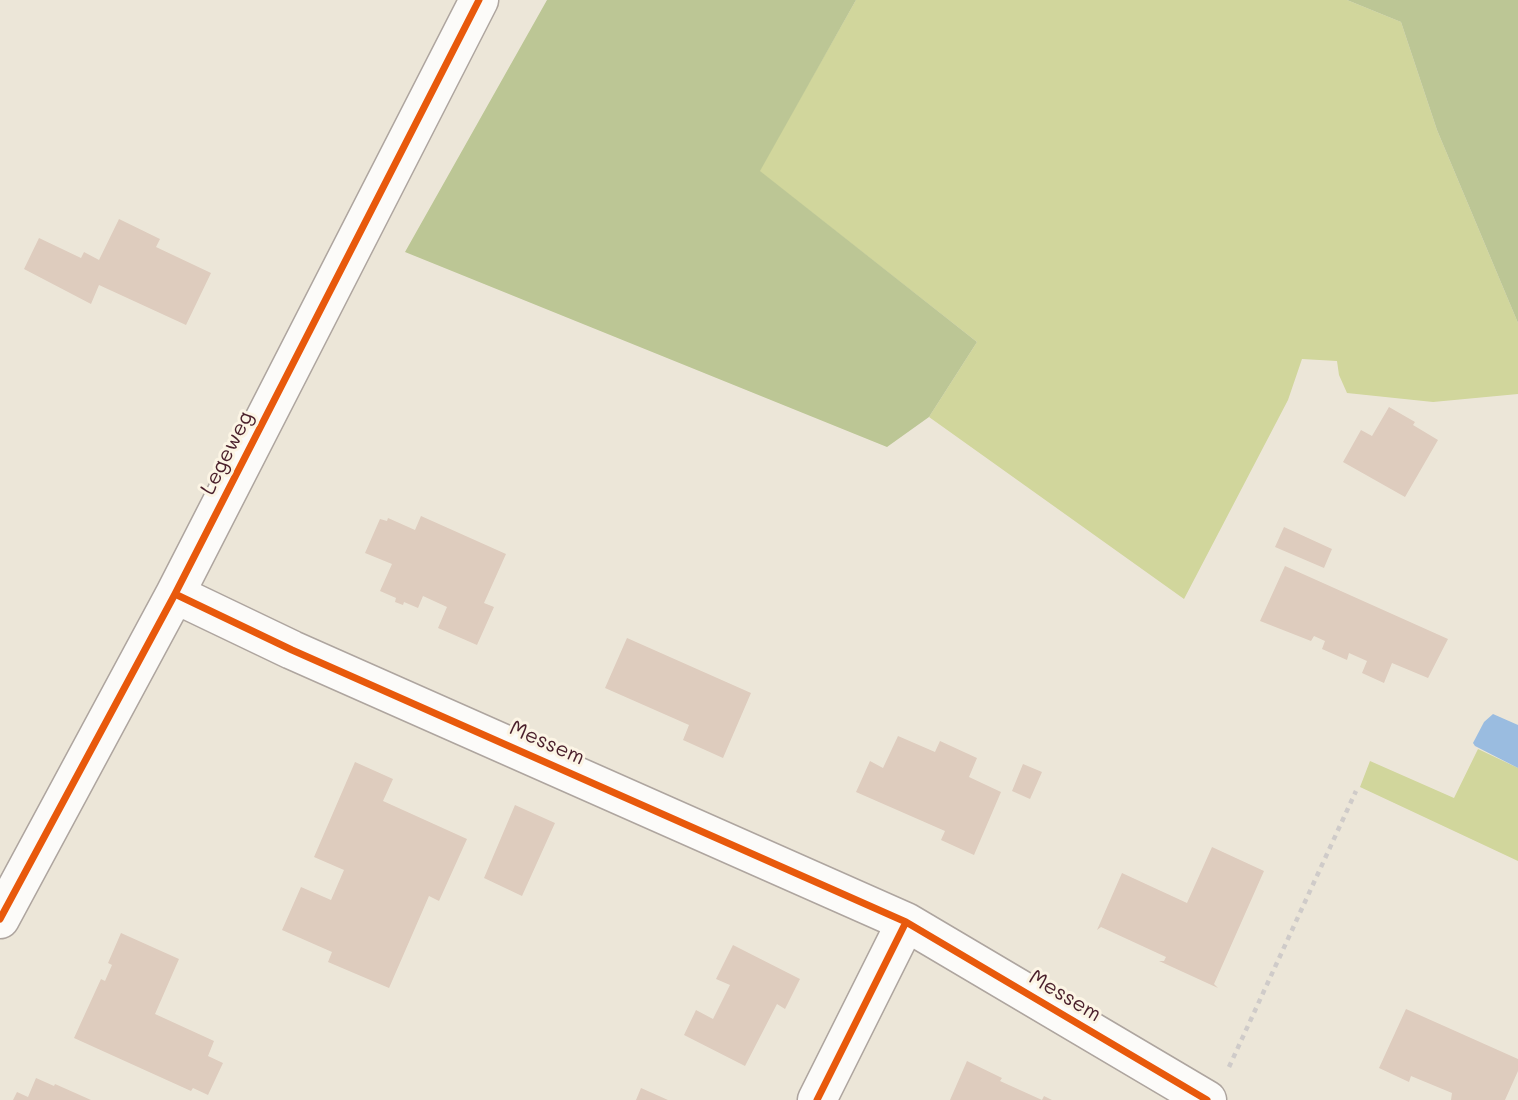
<!DOCTYPE html>
<style>
body{margin:0}
canvas{display:block;background:#ece6d8}
</style>
<canvas width="1518" height="1100"></canvas>
<script>
const ctx = document.querySelector('canvas').getContext('2d');
ctx.lineJoin = 'round';
function fill(path, color) { ctx.fillStyle = color; ctx.fill(path, 'evenodd'); }
const toPath = rows => new Path2D(rows.map(r => 'M' + r).join(''));
function trace(path, color, width, dash) { ctx.strokeStyle = color; ctx.lineWidth = width; ctx.lineCap = dash ? 'butt' : 'round'; ctx.setLineDash(dash || []); ctx.stroke(path); }
function drawText(font, color, halo, rows, align = 'center') {
  ctx.font = font + ' Mali,sans-serif'; ctx.lineWidth = 6; ctx.setLineDash([]); ctx.textBaseline = 'middle'; ctx.strokeStyle = halo; ctx.fillStyle = color; for (const [text, x, y, turn = 0] of rows) {
    ctx.save(); ctx.translate(x, y); ctx.rotate((+turn || 0) * Math.PI / 180); ctx.textAlign = isNaN(turn) ? turn : align; if (halo) ctx.strokeText(text, 0, 0); ctx.fillText(text, 0, 0); ctx.restore();
  }
}
fill(toPath([
 [856,0,1347,0,1401,22,1437,130,1518,323,1518,394,1433,402,1347,393,1339,375,1337,361,1302,359,1288,400,1184,599,929,417,977,342,759,171],
 [1478,749,1518,768,1518,861,1360,787,1370,761,1454,798]
]), '#d1d69c');
fill(toPath([
 [547,0,856,0,760,171,977,342,929,417,887,447,405,252],
 [1347,0,1518,0,1518,323,1437,130,1401,22]
]), '#bcc695');
fill(toPath([
 [1493,714,1518,725,1518,768,1475,746,1473,743,1484,722]
]), '#9abce0');
fill(toPath([
 [119,219,160,239,156,247,211,273,186,325,99,285,91,304,24,269,39,238,81,258,84,252,99,260],
 [1389,407,1415,422,1413,425,1438,440,1405,497,1343,462,1361,430,1372,436],
 [421,516,506,554,484,603,494,607,477,645,438,628,447,607,423,596,418,608,404,602,403,605,395,602,396,598,380,591,392,564,365,553,380,519,387,521,388,518,415,530],
 [1284,527,1332,549,1324,568,1275,547],
 [1285,566,1448,639,1428,678,1392,663,1384,683,1362,673,1367,661,1349,653,1347,660,1322,649,1325,641,1314,636,1311,641,1260,621],
 [627,638,751,693,723,758,683,740,689,725,605,688],
 [898,736,935,752,940,741,977,758,969,777,1001,792,974,855,941,840,945,831,856,792,870,761,883,768],
 [355,762,393,779,383,801,467,839,439,901,429,896,389,988,328,962,332,952,282,930,301,887,331,900,344,870,314,857],
 [1023,764,1042,772,1030,799,1012,791],
 [515,805,555,823,522,896,484,878],
 [1212,847,1264,871,1214,984,1218,988,1159,961,1164,961,1166,957,1101,927,1097,930,1122,873,1187,903],
 [121,933,179,959,155,1014,214,1041,208,1056,223,1063,208,1095,193,1088,191,1091,74,1038,101,979,105,981,112,965,108,963],
 [733,945,800,979,785,1009,777,1004,745,1066,684,1035,696,1010,713,1019,730,985,716,979],
 [1406,1009,1518,1059,1518,1071,1505,1100,1451,1100,1452,1093,1411,1076,1409,1082,1379,1068],
 [967,1061,1002,1078,1000,1081,1042,1100,1044,1096,1052,1100,950,1100],
 [36,1078,54,1086,55,1084,91,1100,13,1100,17,1092,28,1097],
 [641,1088,668,1100,636,1100]
]), '#deccbe');
const minor = toPath([
 [175,594,292,650,906,922,817,1100],
 [0,919,175,594,479,0],
 [906,922,1207,1100]
]);
trace(minor, '#aea59f', 41);
trace(toPath([
 [1229,1067,1356,791]
]), '#cfcbc9', 4.5, [5, 5]);
trace(minor, '#fcfbf9', 38);
trace(toPath([
 [175,594,292,650,906,922,817,1100],
 [0,919,175,594,479,0],
 [906,922,1207,1100]
]), '#e8590c', 7);
drawText('21px', '#4a1f2b', '#fcf5e5', [
 ["Legeweg",227,453,-63],
 ["Messem",547,743,24],
 ["Messem",1065,996,31]
]);
</script>
